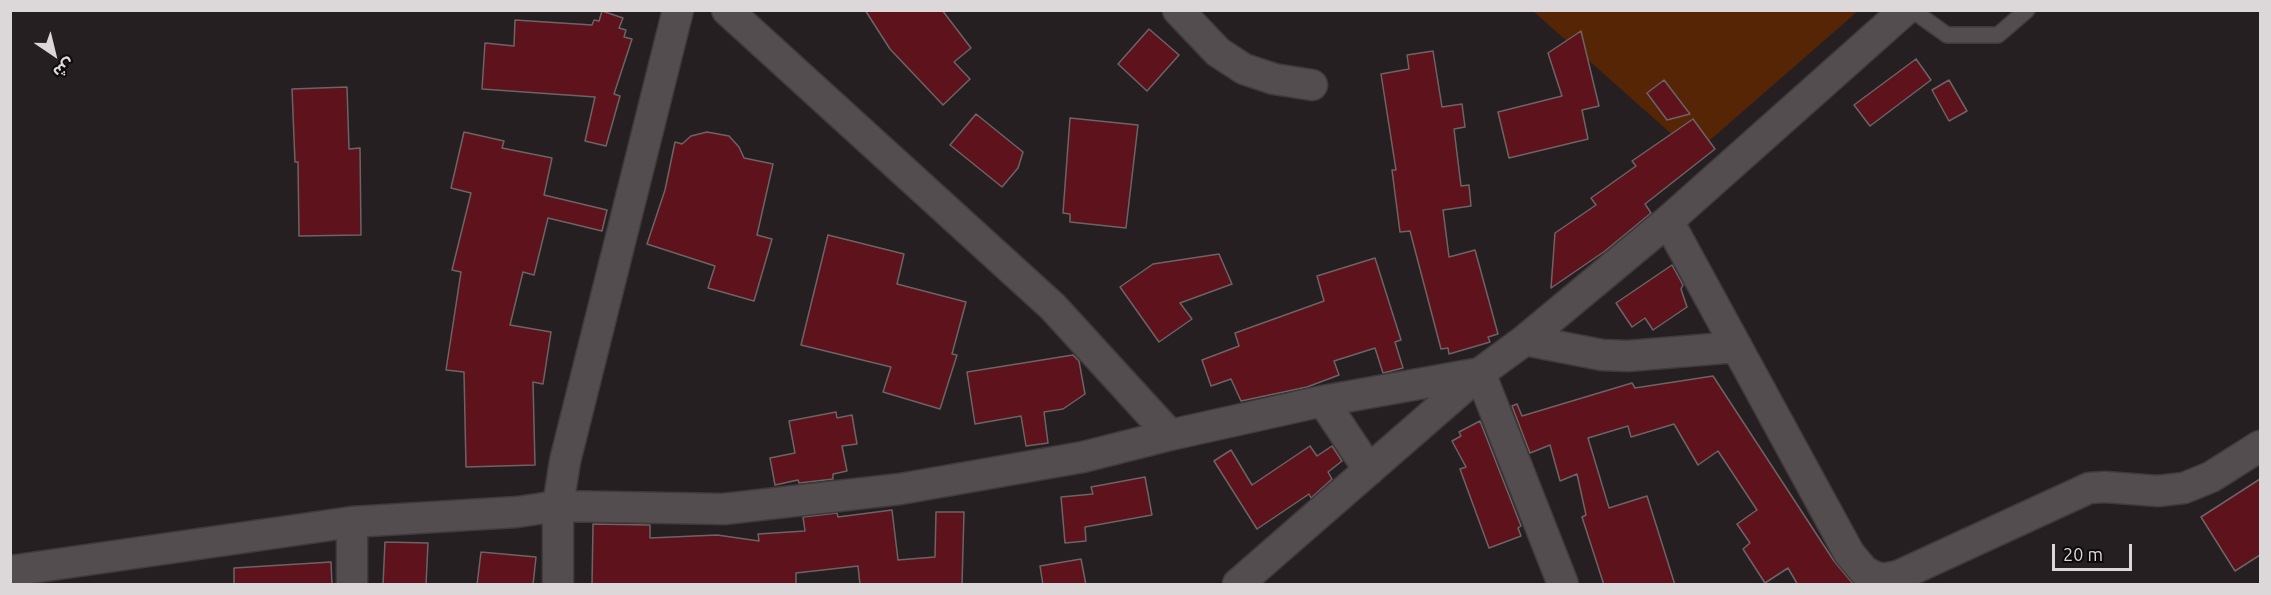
<!DOCTYPE html>
<meta charset="utf-8">
<style>
body{margin:0}
#map{position:relative;width:2271px;height:595px;overflow:hidden;background:#261f22;font-family:Ubuntu,"Noto Sans Arabic",sans-serif}
canvas{display:block}
.frame{position:absolute;inset:0;border:12px solid #dcd7d9;pointer-events:none}
.north{position:absolute;left:24px;top:24px;width:60px;height:60px;-webkit-text-stroke:4px #0d0a0b;paint-order:stroke;rotate:145deg;font-size:16px;font-weight:700;line-height:24px;text-align:center;color:#dcd7d9}
.north::after{content:'';display:block;margin:auto;width:21px;height:27px;background:#dcd7d9;clip-path:polygon(50% 0,100% 100%,50% 72%,0 100%)}
.scale{position:absolute;left:2052px;top:544px;width:80px;height:27px;box-sizing:border-box;border:3px solid #dcd7d9;border-top:0;padding-left:8px;font-size:18px;line-height:21px;white-space:nowrap;color:#dcd7d9;-webkit-text-stroke:4px #0d0a0b;paint-order:stroke}
</style>
<div id="map">
<canvas width="2271" height="595"></canvas>
<div class="frame"></div>
<div class="north">ش</div>
<div class="scale">20 m</div>
</div>
<script>
const ctx = document.querySelector('canvas').getContext('2d');
ctx.lineJoin = 'round';
function fill(path, color) { ctx.fillStyle = color; ctx.fill(path, 'evenodd'); }
const toPath = rows => new Path2D(rows.map(r => 'M' + r).join(''));
function trace(path, color, width, dash) { ctx.strokeStyle = color; ctx.lineWidth = width; ctx.lineCap = dash ? 'butt' : 'round'; ctx.setLineDash(dash || []); ctx.stroke(path); }
fill(toPath([
 [1533,11,1858,11,1694,154]
]), '#552505');
const building = toPath([
 [865,10,942,10,971,48,954,62,970,79,943,105,890,49,865,10],
 [602,11,623,18,619,28,626,30,624,37,632,39,614,94,620,96,606,146,585,141,595,97,482,89,485,43,514,46,515,20,592,25,594,20,599,21,602,11],
 [1149,29,1179,55,1147,91,1118,64,1149,29],
 [1581,31,1599,106,1582,110,1588,139,1509,158,1498,112,1562,96,1548,53,1581,31],
 [1433,51,1442,107,1462,104,1465,127,1454,129,1461,186,1469,185,1471,206,1443,210,1449,257,1475,250,1498,334,1488,337,1490,342,1449,354,1448,348,1441,349,1410,231,1400,232,1392,170,1396,170,1381,74,1409,69,1407,55,1433,51],
 [1916,59,1931,80,1870,126,1854,105,1916,59],
 [1664,80,1690,114,1667,120,1647,93,1664,80],
 [1949,80,1967,111,1949,121,1932,90,1949,80],
 [347,87,349,149,360,148,361,235,299,236,298,162,295,162,292,89,347,87],
 [976,114,1023,152,1018,168,1002,187,950,145,976,114],
 [1070,118,1138,125,1126,228,1070,222,1070,214,1063,213,1070,118],
 [1693,119,1715,149,1645,204,1651,213,1605,251,1551,288,1555,233,1596,205,1591,198,1636,166,1632,161,1693,119],
 [464,132,504,141,502,148,552,158,544,195,607,210,602,231,548,218,534,275,523,272,510,325,551,332,543,384,533,382,535,465,466,467,464,372,446,370,461,272,452,270,471,193,451,188,464,132],
 [707,132,729,136,739,147,744,158,773,164,757,235,772,239,754,301,708,288,715,266,647,244,665,190,675,142,682,144,691,136,707,132],
 [828,235,904,254,897,284,966,302,952,354,957,355,940,409,883,392,891,367,801,345,828,235],
 [1219,254,1232,284,1180,303,1192,319,1159,342,1120,287,1153,264,1219,254],
 [1375,258,1401,340,1395,342,1403,368,1383,373,1375,348,1334,361,1339,375,1307,387,1241,401,1231,379,1211,386,1202,360,1239,346,1235,333,1324,301,1317,276,1375,258],
 [1672,265,1683,285,1681,289,1687,307,1653,330,1645,318,1632,327,1616,303,1672,265],
 [1073,355,1079,361,1085,394,1063,409,1044,412,1048,443,1026,446,1021,416,975,424,967,372,1073,355],
 [1713,376,1834,561,1854,585,1798,585,1788,568,1765,583,1743,549,1750,543,1737,524,1757,510,1718,451,1698,465,1674,424,1631,437,1628,426,1588,438,1609,508,1647,496,1675,585,1604,585,1582,517,1586,515,1577,474,1560,481,1550,445,1530,453,1512,406,1517,404,1522,416,1632,383,1635,388,1713,376],
 [836,412,837,418,852,415,857,444,842,446,847,471,833,474,833,479,799,483,798,480,775,485,770,458,795,453,789,421,836,412],
 [1480,421,1521,526,1518,528,1521,536,1489,548,1460,469,1466,467,1452,441,1461,436,1459,432,1480,421],
 [1310,446,1317,456,1332,446,1342,461,1328,472,1332,479,1311,498,1309,494,1257,529,1214,461,1231,450,1252,485,1310,446],
 [1145,477,1152,515,1085,527,1086,541,1065,543,1061,497,1093,494,1091,487,1145,477],
 [2260,479,2260,555,2235,571,2201,517,2260,479],
 [892,510,898,560,935,557,936,512,964,512,962,585,860,585,858,566,796,573,796,585,592,585,593,524,650,525,650,538,717,535,759,541,758,534,805,531,803,517,837,513,838,517,892,510],
 [385,542,428,543,426,585,383,585,385,542],
 [481,552,536,557,533,585,477,585,481,552],
 [1081,559,1086,585,1043,585,1040,566,1081,559],
 [331,562,332,585,234,585,234,568,331,562]
]);
fill(building, '#5e121b');
trace(building, '#6c6464', 1.5);
const lane = toPath([
 [1912,10,1947,35,1998,35,2027,10]
]);
const street = toPath([
 [727,10,1053,307,1170,435],
 [1178,10,1218,52,1244,69,1274,79,1312,85],
 [1668,221,1849,553,1864,571,1873,576,1882,579,1898,576,2089,488,2105,487,2158,491,2184,488,2211,477,2260,446],
 [1525,340,1602,355,1628,356,1737,347],
 [1323,401,1369,470],
 [10,571,352,522,517,512,558,506,724,509,900,489,1083,457,1170,435,1323,401,1480,373,1563,584],
 [352,584,352,522],
 [558,584,558,506,565,461,678,10],
 [1238,584,1480,373,1525,340,1668,221,1905,10]
]);
trace(lane, '#403a3d', 18);
trace(street, '#403a3d', 33);
trace(lane, '#544d50', 15);
trace(street, '#544d50', 30);
</script>
